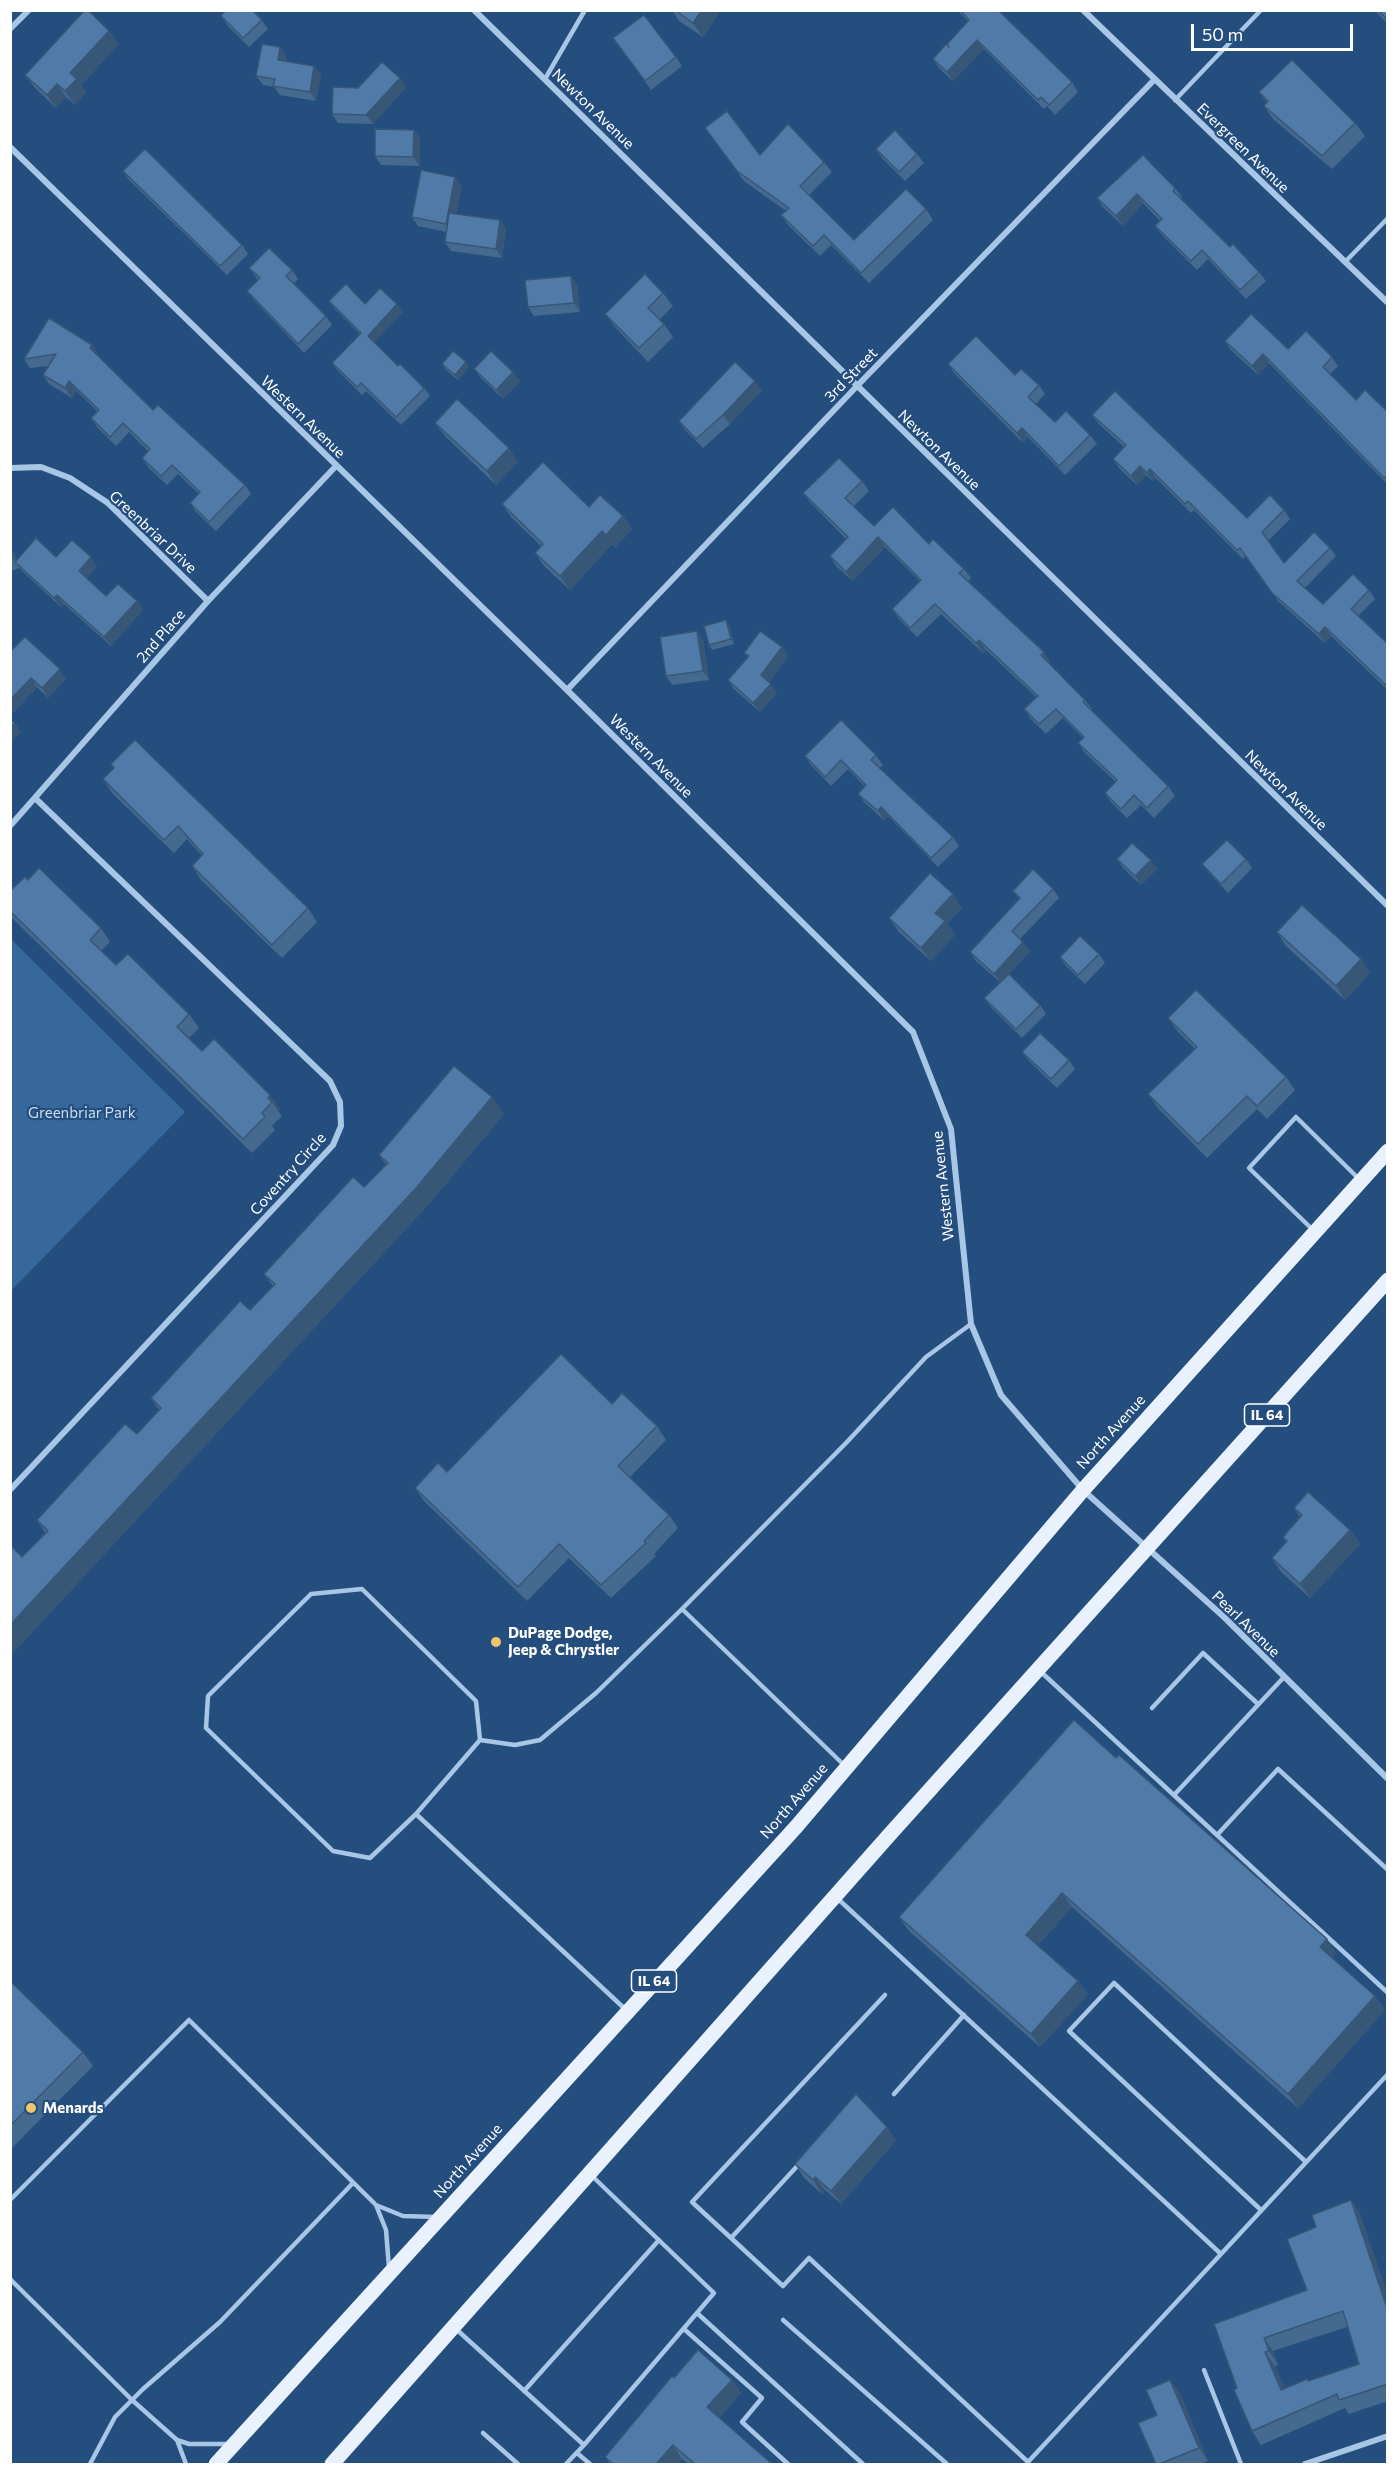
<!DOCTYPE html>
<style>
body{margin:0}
#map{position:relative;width:1398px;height:2475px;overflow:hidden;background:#244e7d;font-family:Commissioner,sans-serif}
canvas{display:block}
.frame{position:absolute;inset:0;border:12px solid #fff;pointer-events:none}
.scale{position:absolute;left:1191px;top:24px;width:162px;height:27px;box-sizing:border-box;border:3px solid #fff;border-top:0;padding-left:8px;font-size:18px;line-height:21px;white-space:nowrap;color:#fff;-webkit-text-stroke:4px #244e7d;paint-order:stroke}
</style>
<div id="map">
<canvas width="1398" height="2475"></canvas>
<div class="frame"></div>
<div class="scale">50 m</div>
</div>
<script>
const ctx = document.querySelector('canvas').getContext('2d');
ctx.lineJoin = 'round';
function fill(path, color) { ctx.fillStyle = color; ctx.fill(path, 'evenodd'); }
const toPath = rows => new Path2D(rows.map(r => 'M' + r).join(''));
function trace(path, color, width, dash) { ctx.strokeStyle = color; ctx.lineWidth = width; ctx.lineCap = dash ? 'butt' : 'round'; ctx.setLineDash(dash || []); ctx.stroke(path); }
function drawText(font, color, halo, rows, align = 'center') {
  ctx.font = font + ' Commissioner,sans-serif'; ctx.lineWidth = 4.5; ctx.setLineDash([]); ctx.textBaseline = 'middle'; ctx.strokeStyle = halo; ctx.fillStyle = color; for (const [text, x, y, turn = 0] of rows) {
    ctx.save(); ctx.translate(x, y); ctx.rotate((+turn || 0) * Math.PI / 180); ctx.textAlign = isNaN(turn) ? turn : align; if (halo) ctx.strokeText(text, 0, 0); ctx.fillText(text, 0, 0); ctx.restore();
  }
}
fill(toPath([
 [10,938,185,1112,11,1291,10,1291]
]), '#37689b');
trace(toPath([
 [545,79,585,10],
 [1175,100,1261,10],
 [1345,262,1388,218],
 [1313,1230,1249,1168,1296,1117,1359,1179],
 [1040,1671,1217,1835],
 [1152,1708,1203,1653,1258,1704],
 [480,1740,515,1745,540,1740,596,1693,682,1609],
 [845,1766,682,1609,846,1443,926,1357,971,1324],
 [1174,1795,1284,1677],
 [416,1814,480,1740,476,1701,362,1589,311,1594,208,1696,206,1728,333,1851,370,1858,416,1814,625,2009],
 [1388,1870,1278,1769,1217,1835,1388,1993],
 [837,1898,1221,2254,1028,2462,809,2258,783,2286,692,2202,885,1995],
 [894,2094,964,2015],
 [10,2200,189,2020,376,2205,386,2230,389,2268],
 [376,2205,403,2216,437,2217],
 [1261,2210,1069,2031,1114,1983,1306,2162],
 [731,2238,800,2163],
 [1221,2254,1388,2074],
 [10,2279,132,2400,177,2440,189,2444,230,2444],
 [697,2313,863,2464],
 [783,2320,947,2464],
 [456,2329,584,2445,714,2293,591,2175],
 [684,2329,762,2398,742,2422,788,2464],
 [1204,2370,1241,2464],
 [524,2391,659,2240],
 [483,2433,518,2464],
 [177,2440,186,2464],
 [577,2453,590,2464],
 [90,2464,115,2417,143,2389,220,2322,353,2183],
 [566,2464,584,2445]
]), '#a8c6e6', 4.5);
trace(toPath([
 [474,10,1388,906],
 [1083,10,1388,303],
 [10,29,29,10],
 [10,147,567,690,913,1032,951,1129,971,1324,1001,1395,1083,1490,1225,1618,1388,1779],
 [10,468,41,467,70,478,108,503,208,601],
 [567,690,857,386,1154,80],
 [10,826,208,601,336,466],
 [10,1490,333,1145,341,1126,340,1102,330,1081,35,798],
 [1305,2464,1388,2436]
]), '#a8c6e6', 6);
trace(toPath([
 [216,2464,796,1827,1083,1490,1388,1151],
 [332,2464,891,1833,1388,1280]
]), '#e9f1fd', 15);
fill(toPath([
 [672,10,721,10,703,37,679,21],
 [957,10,998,10,1072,82,1078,92,1055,115,1047,106,1044,109,984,49,953,81,939,68,933,59,949,47,968,21],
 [1374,10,1388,10,1388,24],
 [221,16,262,20,268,29,249,47,227,25],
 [109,31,119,44,81,85,86,92,75,105,66,97,56,108,35,88,25,75],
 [613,38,676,57,682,66,651,90],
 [280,47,286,56,286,61,314,66,321,75,316,101,280,95,274,87,263,85,256,76],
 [406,87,373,124,338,123,332,114,358,88],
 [1259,92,1355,123,1365,136,1332,169,1273,119,1264,106,1267,103],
 [414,130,420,139,420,166,381,165,375,156],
 [712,138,760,155,824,162,832,172,809,195,854,240,926,209,933,220,869,283,831,245,820,256,789,226,781,215,786,211,744,181],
 [876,149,917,154,924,163,905,181,882,158],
 [123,171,242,245,248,254,227,275,129,180],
 [462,186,456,214,500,220,506,229,502,258,451,251,445,242,446,232,418,226,412,217],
 [1175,188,1182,197,1180,198,1230,247,1259,272,1266,281,1246,299,1208,259,1197,270,1162,235,1155,226,1160,221,1143,203,1123,226,1103,207,1097,198],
 [249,268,292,270,298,279,294,284,326,316,332,325,304,353,254,300,247,291,258,280],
 [577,285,580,312,534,316,528,307],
 [663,293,673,306,659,320,664,324,673,337,648,362,615,327,605,314],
 [329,301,365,304,403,312,374,342,398,366,424,388,430,396,401,425,366,391,362,395,338,371,332,363,360,334,335,309],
 [49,318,98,354,97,356,153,410,245,485,251,494,216,531,196,512,190,503,199,494,178,474,167,485,148,467,142,458,148,451,129,432,116,446,97,427,91,418,97,411,76,390,72,398,49,384,43,375,48,366,30,368,24,359],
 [1225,341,1288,349,1332,357,1338,366,1330,374,1356,400,1388,412,1388,485,1269,363,1258,375,1231,350],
 [442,364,469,367,458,380,445,369],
 [948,364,1015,375,1039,385,1045,394,1036,404,1055,422,1090,435,1097,444,1065,475,1028,437,1023,443,954,373],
 [474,369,513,372,520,381,503,399,481,378],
 [762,390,730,424,703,448,685,430,679,421],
 [1092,415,1247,518,1284,510,1290,519,1268,541,1284,563,1330,548,1336,556,1305,588,1323,604,1369,590,1375,599,1358,616,1388,644,1388,690,1331,636,1325,643,1278,601,1246,556,1243,559,1194,510,1191,513,1156,478,1153,481,1146,475,1137,485,1119,468,1113,459,1124,447,1098,423],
 [435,423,518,462,496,485,445,436],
 [862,481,869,491,854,506,874,526,929,544,964,569,971,578,968,581,1044,652,1050,662,1049,663,1085,700,1092,709,1091,710,1168,786,1175,796,1154,818,1141,805,1127,818,1111,802,1105,793,1116,782,1085,753,1078,743,1083,738,1063,718,1046,734,1031,719,1024,709,1036,697,986,650,983,653,941,614,917,637,899,619,892,609,920,581,885,547,853,581,836,566,830,556,846,539,810,502,803,493],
 [502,504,623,516,632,529,615,548,612,544,570,590,544,566,535,553,541,546,511,517],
 [10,546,17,560,56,557,97,566,87,578,106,596,137,601,143,610,111,646,64,604,61,607,19,568,10,572],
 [726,620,729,625,734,644,712,650,709,645],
 [703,640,709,680,672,685,666,676],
 [782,647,788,656,769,682,777,693,760,712,734,689,728,680,748,658,744,653],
 [10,652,66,679,48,698,37,687,10,716],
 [876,755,883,765,879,768,953,837,959,846,938,867,888,816,884,820,865,803,858,794,865,787,848,769,831,786,811,765,805,756],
 [111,764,308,908,317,922,282,958,201,880,192,866,202,856,187,839,174,853,112,793,103,779,113,768],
 [1117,859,1157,869,1141,885,1123,868],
 [1246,859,1252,868,1228,893,1209,873,1202,864],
 [28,880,101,928,110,942,101,951,116,965,189,1014,199,1028,189,1038,202,1051,270,1095,280,1109,278,1111,282,1116,272,1126,275,1130,252,1153,10,916,10,891],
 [1053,889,1059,898,1020,939,1030,951,1009,974,1040,1005,1046,1014,1022,1038,991,1007,984,998,1000,982,976,961,970,952,1019,899,1013,891],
 [962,908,947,924,955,935,931,961,899,932,889,918],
 [1277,932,1361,959,1370,973,1345,1000,1286,946],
 [1099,954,1105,963,1085,984,1066,966,1060,957],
 [1168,1018,1286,1077,1295,1090,1267,1119,1257,1109,1207,1158,1158,1108,1148,1094,1195,1049,1178,1032],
 [1022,1052,1069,1060,1075,1069,1057,1088,1029,1061],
 [504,1114,429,1204,10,1656,10,1548,22,1557,45,1533,37,1520,137,1434,159,1410,151,1398,250,1310,273,1286,264,1274,364,1187,386,1165,379,1155],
 [612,1404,657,1426,666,1440,630,1477,669,1515,678,1528,654,1554,656,1556,611,1598,569,1558,527,1601,424,1501,415,1488],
 [1294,1508,1350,1530,1360,1544,1310,1598,1281,1572,1272,1558,1286,1542,1283,1537,1300,1517],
 [1116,1758,1327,1939,1336,1953,1332,1958,1375,1996,1385,2010,1298,2108,1072,1907,1038,1945,1078,1981,1088,1994,1040,2047,909,1931,899,1917],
 [10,1981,83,2052,93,2066,10,2150],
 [887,2127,896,2140,841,2204,825,2190,822,2194,804,2178,795,2164],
 [1351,2200,1360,2214,1388,2296,1388,2401,1349,2414,1345,2408,1261,2445,1252,2431,1214,2324,1307,2290,1316,2227],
 [1347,2327,1359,2364,1285,2389,1275,2366,1278,2365,1273,2351],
 [674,2378,732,2380,741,2393,719,2418,772,2464,689,2464,682,2459,678,2464,610,2464,605,2457],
 [1180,2393,1208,2461,1200,2464,1156,2464]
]), '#456a90');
fill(toPath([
 [702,10,721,10,703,37,693,23],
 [109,31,119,44,81,85,86,92,75,105,65,91,70,73],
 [977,40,984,49,953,81,947,72],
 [280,47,286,56,284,69,278,60],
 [314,66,321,75,316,101,310,92],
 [400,78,406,87,373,124,366,115],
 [57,84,66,97,56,108,47,95],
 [414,130,420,139,420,166,413,157],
 [455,177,462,186,452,233,446,224],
 [1137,194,1143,203,1123,226,1116,216],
 [500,220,506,229,502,258,496,249],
 [571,276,577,285,580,312,574,303],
 [397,304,403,312,373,344,368,336],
 [92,345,98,354,96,358,90,348],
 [10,354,13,371,10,367],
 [1263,354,1269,363,1258,375,1252,366],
 [466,362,469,367,458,380,455,375],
 [513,372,520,381,503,399,496,390],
 [69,381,76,390,72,398,65,388],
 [755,381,762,390,730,424,723,415],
 [1022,428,1028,437,1023,443,1017,433],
 [509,448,518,462,496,485,487,471],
 [1140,466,1146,475,1137,485,1131,476],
 [1150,469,1156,478,1153,481,1147,473],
 [623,516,632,529,615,548,606,535],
 [602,531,612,544,570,590,560,576],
 [878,537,885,547,853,581,846,572],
 [10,546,20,568,14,559,10,551],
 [91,557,97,566,85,580,79,571],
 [57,595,64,604,61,607,54,598],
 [137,601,143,610,111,646,104,637],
 [726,620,729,625,734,644,731,639],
 [1325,627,1331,636,1325,643,1319,634],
 [697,631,703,640,709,680,703,671],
 [979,640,986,650,983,653,976,643],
 [782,647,788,656,768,684,761,675],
 [1044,652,1050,662,1048,664,1041,655],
 [60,669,66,679,48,698,42,688],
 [31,678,37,687,10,716,10,700],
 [771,684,777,693,760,712,753,703],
 [15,723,21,732,10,743,10,727],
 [881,807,888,816,884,820,878,811],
 [1151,860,1157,869,1141,885,1135,876],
 [953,894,962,908,947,924,955,935,931,961,921,948,935,913],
 [1023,942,1030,951,1001,983,994,974],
 [1361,959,1370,973,1345,1000,1336,986],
 [270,1095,280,1109,278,1111,272,1102,268,1098],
 [492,1097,504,1114,429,1204,10,1656,10,1625],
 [1350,1530,1360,1544,1310,1598,1300,1584],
 [1062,1893,1072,1907,1035,1948,1026,1935],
 [1327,1939,1336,1953,1329,1961,1320,1947],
 [1078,1981,1088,1994,1040,2047,1031,2034],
 [1375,1996,1385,2010,1298,2108,1288,2094],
 [887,2127,896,2140,841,2204,831,2191],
 [815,2177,825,2190,822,2194,813,2180],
 [1351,2200,1360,2214,1388,2296,1388,2311],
 [1264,2338,1273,2351,1278,2365,1269,2351],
 [1265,2352,1275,2366,1291,2404,1281,2390],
 [732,2380,741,2393,717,2421,707,2407],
 [1170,2380,1180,2393,1208,2461,1199,2448],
 [673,2445,682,2459,678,2464,656,2464]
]), '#385676');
const building = toPath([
 [85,10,88,10,109,31,70,73,77,79,65,91,57,84,47,95,25,75,85,10],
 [226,10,252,10,262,20,243,38,221,16,226,10],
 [675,10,702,10,693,23,675,10],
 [960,10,998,10,1072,82,1049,105,1041,97,1038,100,977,40,947,72,933,59,946,44,949,47,947,44,969,20,960,10],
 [1378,10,1388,10,1388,20,1378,10],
 [644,15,676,57,645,81,613,38,644,15],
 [262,44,280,47,278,60,314,66,310,92,273,86,275,79,256,76,262,44],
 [1292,60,1355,123,1322,156,1264,106,1268,101,1259,92,1292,60],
 [382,62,400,78,366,115,332,114,333,87,358,88,382,62],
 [727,111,760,155,788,124,824,162,800,186,854,240,906,189,926,209,861,273,824,235,813,246,781,215,789,208,737,171,705,128,727,111],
 [375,129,414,130,413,157,375,156,375,129],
 [895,130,917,154,899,172,876,149,895,130],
 [145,149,242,245,220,266,123,171,145,149],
 [1143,155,1175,188,1173,191,1230,247,1233,244,1259,272,1240,290,1202,250,1191,261,1155,226,1162,219,1137,194,1116,216,1097,198,1143,155],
 [421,170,455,177,446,224,412,217,421,170],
 [449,213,500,220,496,249,445,242,449,213],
 [269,248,292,270,286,276,326,316,298,344,247,291,260,278,249,268,269,248],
 [645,274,663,293,648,308,664,324,639,348,605,314,645,274],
 [571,276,574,303,528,307,525,280,571,276],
 [346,284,365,304,380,288,397,304,368,336,398,366,400,364,424,388,396,417,361,383,357,387,332,363,361,333,329,301,346,284],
 [1251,314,1288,349,1306,331,1332,357,1323,367,1356,400,1365,390,1388,412,1388,475,1384,478,1263,354,1252,366,1225,341,1251,314],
 [49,318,92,345,90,348,153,410,158,405,245,485,209,522,190,503,200,492,172,465,161,476,142,458,150,449,123,423,110,437,91,418,99,410,69,381,65,388,43,375,56,354,24,359,49,318],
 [976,336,1015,375,1021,369,1039,385,1028,397,1055,422,1066,411,1090,435,1059,466,1022,428,1017,433,948,364,976,336],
 [453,351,466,362,455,375,442,364,453,351],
 [491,351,513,372,496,390,474,369,491,351],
 [735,362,755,381,723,415,696,439,679,421,735,362],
 [1115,391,1247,518,1270,495,1284,510,1262,532,1284,563,1314,532,1330,548,1297,581,1323,604,1353,574,1369,590,1351,609,1388,644,1388,687,1325,627,1319,634,1272,593,1240,548,1237,550,1188,501,1185,504,1150,469,1147,473,1140,466,1131,476,1113,459,1126,445,1092,415,1115,391],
 [457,399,509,448,487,471,435,423,457,399],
 [839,458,862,481,845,498,874,526,893,507,929,544,933,539,964,569,959,573,1044,652,1041,655,1085,700,1083,702,1168,786,1147,808,1134,795,1121,809,1105,793,1117,780,1078,743,1084,737,1056,709,1039,724,1024,709,1038,696,979,640,976,643,935,604,910,628,892,609,921,580,878,537,846,572,830,556,848,537,803,493,839,458],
 [543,462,589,507,600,495,623,516,606,535,602,531,560,576,535,553,543,544,502,504,543,462],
 [36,538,56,557,72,540,91,557,79,571,106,596,118,584,137,601,104,637,57,595,54,598,15,562,36,538],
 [10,551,14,559,10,560,10,551],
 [726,620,731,639,709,645,704,626,726,620],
 [697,631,703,671,666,676,660,637,697,631],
 [760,631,782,647,761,675,771,684,753,703,728,680,749,656,744,653,760,631],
 [25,637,60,669,42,688,31,678,10,700,10,652,25,637],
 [10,719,15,723,10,727,10,719],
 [841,720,876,755,871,760,953,837,931,858,881,807,878,811,858,794,866,785,841,760,825,777,805,756,841,720],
 [135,740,308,908,272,945,192,866,203,854,178,826,164,840,103,779,114,768,111,764,135,740],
 [1227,840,1246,859,1221,884,1202,864,1227,840],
 [1132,843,1151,860,1135,876,1117,859,1132,843],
 [39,868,101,928,90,940,116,965,128,954,189,1014,177,1027,202,1051,214,1039,270,1095,268,1098,272,1102,262,1113,265,1117,243,1139,10,911,10,891,25,877,28,880,39,868],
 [1033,869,1053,889,1012,931,1023,942,994,974,970,952,1020,898,1013,891,1033,869],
 [930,873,953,894,935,913,945,921,921,948,889,918,930,873],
 [1302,905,1361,959,1336,986,1277,932,1302,905],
 [1080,936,1099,954,1078,975,1060,957,1080,936],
 [1009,974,1040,1005,1016,1029,984,998,1009,974],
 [1196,990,1286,1077,1257,1106,1247,1096,1198,1144,1148,1094,1197,1047,1168,1018,1196,990],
 [1040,1033,1069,1060,1051,1079,1022,1052,1040,1033],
 [454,1066,492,1097,417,1187,10,1625,10,1548,12,1547,22,1557,48,1531,37,1520,125,1424,137,1434,161,1408,151,1398,240,1301,250,1310,275,1284,264,1274,353,1177,364,1187,388,1163,379,1155,454,1066],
 [561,1354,612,1404,622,1393,657,1426,618,1466,669,1515,644,1541,646,1543,601,1585,559,1544,518,1587,415,1488,438,1463,447,1472,561,1354],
 [1308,1492,1350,1530,1300,1584,1272,1558,1287,1541,1283,1537,1302,1515,1294,1508,1308,1492],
 [1074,1720,1116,1758,1119,1755,1327,1939,1320,1947,1375,1996,1288,2094,1062,1893,1026,1935,1078,1981,1031,2034,899,1917,1074,1720],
 [10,1981,83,2052,10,2126,10,1981],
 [856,2094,887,2127,831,2191,815,2177,813,2180,795,2164,856,2094],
 [1351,2200,1388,2311,1388,2384,1339,2400,1337,2394,1252,2431,1234,2390,1237,2388,1214,2324,1307,2290,1287,2239,1316,2227,1312,2215,1351,2200],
 [1343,2311,1359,2364,1308,2381,1307,2379,1281,2390,1265,2352,1269,2351,1264,2338,1343,2311],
 [698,2350,732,2380,707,2407,772,2464,695,2464,673,2445,656,2464,613,2464,605,2457,672,2376,674,2378,698,2350],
 [1170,2380,1199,2448,1159,2464,1156,2464,1138,2423,1157,2415,1146,2390,1170,2380]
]);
fill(building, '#507ba8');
trace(building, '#385676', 1.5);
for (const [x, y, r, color] of [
 [496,1642,6,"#f0c66c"],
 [31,2108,6,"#f0c66c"]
]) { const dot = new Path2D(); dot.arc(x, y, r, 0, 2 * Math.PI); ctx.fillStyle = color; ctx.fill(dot); trace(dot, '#244e7d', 2); }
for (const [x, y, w] of [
 [1267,1415,45],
 [654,1981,45]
]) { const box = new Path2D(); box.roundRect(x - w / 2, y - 11, w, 22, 4.5); ctx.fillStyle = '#244e7d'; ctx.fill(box); trace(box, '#fff', 1.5); }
drawText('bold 14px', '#fff', null, [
 ["IL 64",1267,1415],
 ["IL 64",654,1981]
]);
drawText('15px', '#fff', '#244e7d', [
 ["Newton Avenue",593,109,44],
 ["Evergreen Avenue",1243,148,44],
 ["3rd Street",851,375,-46],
 ["Western Avenue",303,417,44],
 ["Newton Avenue",939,450,44],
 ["Greenbriar Drive",153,532,43],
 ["2nd Place",161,636,-49],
 ["Western Avenue",651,756,45],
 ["Newton Avenue",1286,790,44],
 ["Coventry Circle",288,1174,-48],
 ["Western Avenue",943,1186,-96],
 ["North Avenue",1111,1432,-48],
 ["Pearl Avenue",1246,1624,44],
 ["North Avenue",794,1801,-49],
 ["North Avenue",468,2161,-48]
]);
drawText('15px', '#cbdff4', '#244e7d', [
 ["Greenbriar Park",82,1113]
]);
drawText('bold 15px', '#fff', '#244e7d', [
 ["DuPage Dodge,",508,1633],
 ["Jeep & Chrystler",508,1650],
 ["Menards",43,2108]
], 'left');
</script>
